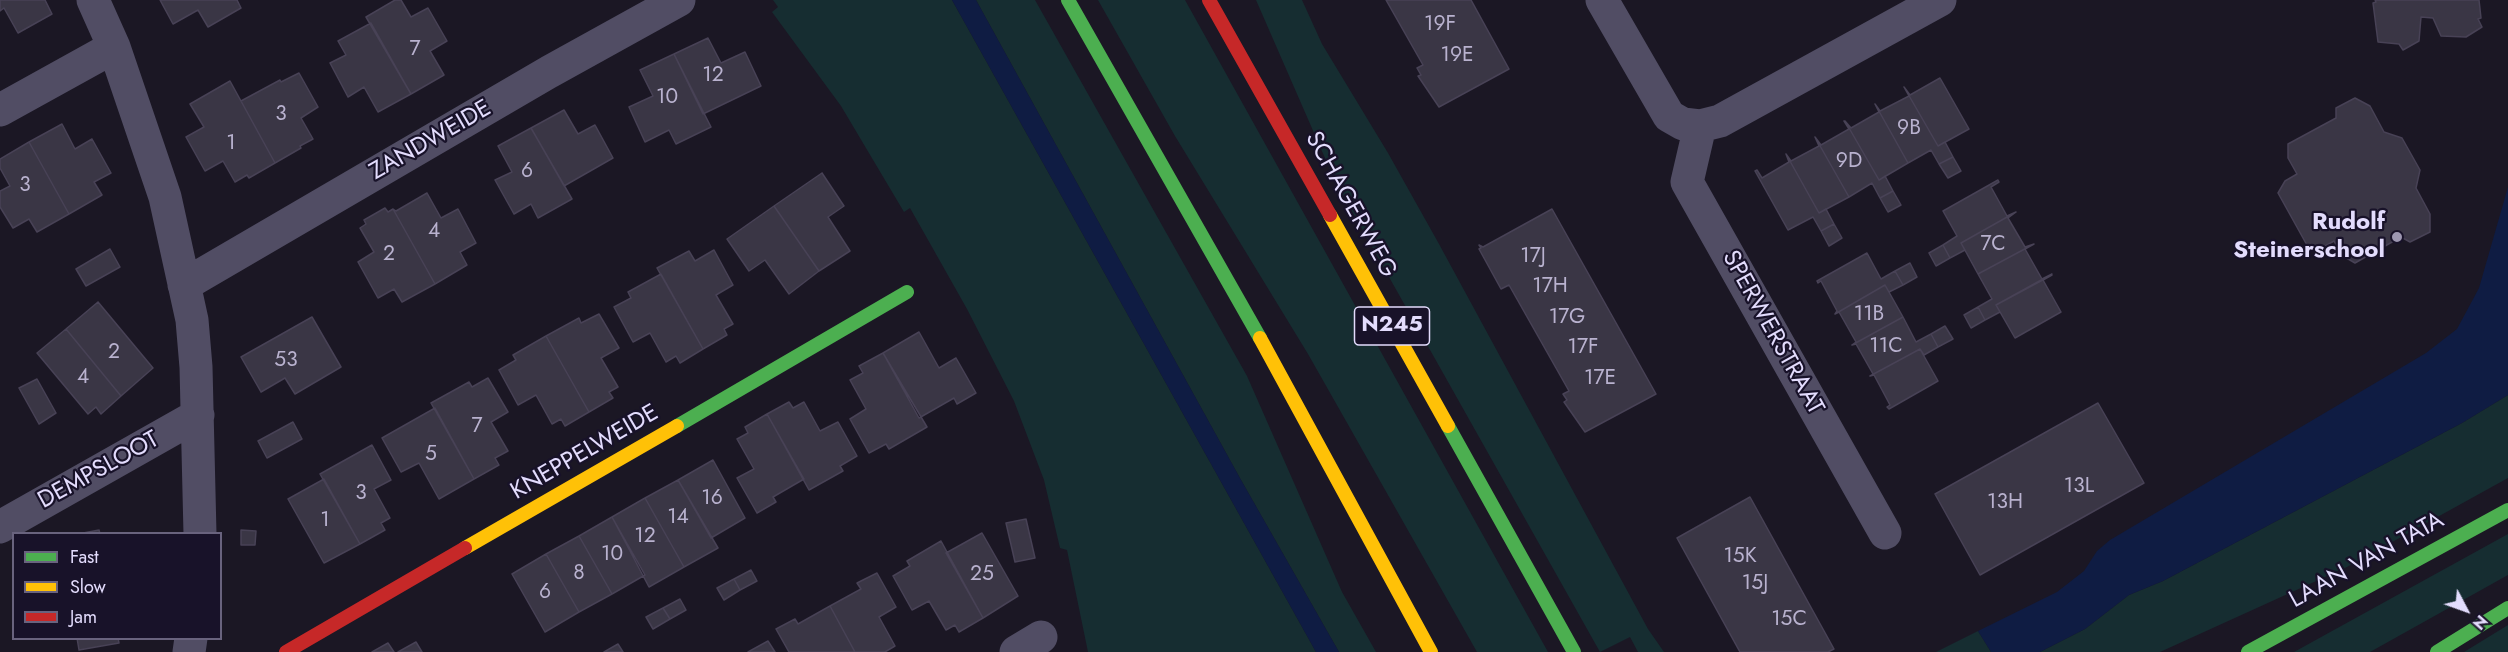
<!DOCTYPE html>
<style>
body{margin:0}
#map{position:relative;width:2508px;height:652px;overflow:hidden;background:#1b1724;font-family:Jost,sans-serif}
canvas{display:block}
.legend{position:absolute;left:12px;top:532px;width:210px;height:108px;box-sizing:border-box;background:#181229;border:2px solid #69637e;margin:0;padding:8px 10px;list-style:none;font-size:18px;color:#e3dcfd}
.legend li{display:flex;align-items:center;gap:12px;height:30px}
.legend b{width:30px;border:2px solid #69637e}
.north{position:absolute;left:2436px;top:580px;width:60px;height:60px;-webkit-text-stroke:4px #181229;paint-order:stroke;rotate:131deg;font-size:16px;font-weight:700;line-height:24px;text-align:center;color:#e3dcfd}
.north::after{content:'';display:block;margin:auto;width:21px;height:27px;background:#e3dcfd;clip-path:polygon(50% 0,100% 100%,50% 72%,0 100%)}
</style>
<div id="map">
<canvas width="2508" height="652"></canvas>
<ul class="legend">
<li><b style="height:8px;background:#4caf50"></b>Fast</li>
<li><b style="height:8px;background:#ffc107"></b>Slow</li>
<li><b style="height:8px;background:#c62828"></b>Jam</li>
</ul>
<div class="north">N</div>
</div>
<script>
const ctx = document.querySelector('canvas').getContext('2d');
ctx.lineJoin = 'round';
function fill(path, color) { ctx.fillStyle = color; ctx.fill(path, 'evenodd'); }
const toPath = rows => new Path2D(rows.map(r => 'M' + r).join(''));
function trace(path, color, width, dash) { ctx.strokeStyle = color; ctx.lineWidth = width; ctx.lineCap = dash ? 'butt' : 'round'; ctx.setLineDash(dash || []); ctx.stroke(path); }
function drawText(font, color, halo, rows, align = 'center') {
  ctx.font = font + ' Jost,sans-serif'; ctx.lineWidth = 4.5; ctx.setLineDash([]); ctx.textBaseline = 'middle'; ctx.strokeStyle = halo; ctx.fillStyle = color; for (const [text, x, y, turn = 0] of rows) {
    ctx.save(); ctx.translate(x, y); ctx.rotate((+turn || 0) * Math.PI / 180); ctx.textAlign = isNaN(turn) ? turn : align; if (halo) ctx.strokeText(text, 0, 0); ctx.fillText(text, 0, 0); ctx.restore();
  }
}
fill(toPath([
 [773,0,952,0,1316,652,1088,652,1067,550,1060,548,1044,480,1014,401,967,309,910,208,904,212,841,106,772,12,778,7],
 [976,0,1035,0,1247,376,1342,592,1376,652,1339,652,1241,480],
 [1098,0,1185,0,1548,652,1477,652,1308,354,1175,136],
 [1256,0,1302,0,1322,44,1388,153,1439,244,1648,629,1664,652,1638,652,1630,637,1600,652,1335,181],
 [2508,395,2508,478,2347,567,2160,652,2040,652,2085,629,2129,595,2163,581,2462,423],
 [2508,534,2508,575,2370,652,2294,652],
 [2508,625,2508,652,2464,652],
 [1978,631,1991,652,1936,652]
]), '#162d31');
fill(toPath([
 [952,0,976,0,1241,480,1339,652,1316,652],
 [2508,187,2508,395,2462,423,2163,581,2129,595,2085,629,2040,652,1991,652,1978,631,2057,592,2084,571,2097,551,2110,540,2426,353,2457,329,2479,288]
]), '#0f1c43');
const building = toPath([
 [0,0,45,0,52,14,18,33,4,8,0,11,0,0],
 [160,0,237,0,241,8,208,27,198,10,173,24,160,0],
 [395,0,401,0,411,17,428,8,447,41,430,51,444,75,411,94,366,17,395,0],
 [1386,0,1471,0,1509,69,1439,107,1418,76,1421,75,1417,68,1423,65,1386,0],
 [2375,0,2479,0,2481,18,2478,19,2482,27,2466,37,2441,36,2433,18,2421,17,2419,41,2403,50,2399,44,2378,42,2373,3,2376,2,2375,0],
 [371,23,411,94,378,112,364,87,348,97,330,63,346,55,338,41,371,23],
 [708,38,721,63,745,52,761,86,703,114,674,54,708,38],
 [674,54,711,127,676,144,669,130,645,142,629,107,653,96,640,70,674,54],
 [299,73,318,107,301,118,313,139,300,146,301,148,275,163,241,101,280,80,281,82,299,73],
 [1940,78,1969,129,1938,146,1904,87,1910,95,1940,78],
 [230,81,275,163,249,178,247,175,235,182,223,161,205,171,186,137,204,127,190,104,230,81],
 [1904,87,1938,146,1945,142,1953,157,1939,164,1931,150,1908,163,1875,104,1880,111,1909,96,1904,87],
 [2355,98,2370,106,2384,132,2402,138,2420,170,2416,188,2430,214,2430,232,2410,242,2401,237,2355,263,2343,256,2334,241,2322,248,2308,247,2278,193,2285,181,2297,174,2288,158,2288,144,2336,118,2336,108,2355,98],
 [1875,104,1908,163,1879,180,1845,121,1851,128,1879,112,1875,104],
 [564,110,578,134,595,125,613,158,564,186,531,128,564,110],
 [1844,121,1845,121,1879,180,1885,176,1893,191,1880,198,1872,183,1849,197,1815,137,1821,145,1849,129,1844,121],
 [62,124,75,149,92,139,111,173,94,182,102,195,69,214,29,142,62,124],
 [531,128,572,199,538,218,531,204,514,214,495,180,512,172,498,146,531,128],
 [1815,137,1849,197,1819,213,1786,154,1791,161,1819,146,1815,137],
 [29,142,69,214,37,232,29,219,13,228,0,207,0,191,10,186,0,168,0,159,29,142],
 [1786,154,1819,213,1826,209,1834,224,1821,231,1813,217,1788,230,1755,171,1757,170,1762,178,1789,162,1786,154],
 [1953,157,1961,171,1948,178,1939,164,1953,157],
 [822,173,844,206,828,217,850,251,819,271,774,206,822,173],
 [1998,180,1999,182,1991,187,2007,216,2016,212,1961,243,1965,250,1950,258,1943,245,1957,236,1943,211,1998,180],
 [1893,191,1901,205,1888,212,1880,198,1893,191],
 [427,193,441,218,458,209,476,243,460,252,467,265,435,284,393,209,396,211,427,193],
 [774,206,819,271,789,294,765,260,749,271,727,239,774,206],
 [385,208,388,212,393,209,435,284,402,302,394,289,378,298,358,262,374,252,360,228,366,224,364,220,385,208],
 [1552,209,1656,394,1585,432,1564,402,1567,400,1563,394,1569,391,1509,285,1501,289,1479,249,1481,248,1479,245,1483,247,1552,209],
 [2016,212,2008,218,2025,247,2034,244,1978,274,1961,243,2016,212],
 [1834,224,1842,238,1829,246,1821,231,1834,224],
 [2034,244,2025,249,2042,279,2052,274,1996,305,2000,312,1985,320,1978,307,1992,299,1978,274,2034,244],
 [1943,245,1950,258,1936,266,1929,253,1943,245],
 [110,249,120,267,86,286,76,269,110,249],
 [714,250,733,285,716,295,733,324,724,329,727,335,703,349,657,268,689,251,695,261,714,250],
 [1867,253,1881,279,1895,271,1903,285,1889,292,1885,285,1835,314,1837,311,1821,281,1818,283,1817,281,1867,253],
 [1910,263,1917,277,1903,285,1895,271,1910,263],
 [661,274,703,349,680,363,676,356,666,362,650,333,633,342,614,307,631,298,628,292,661,274],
 [2052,275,2043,280,2061,312,2015,338,1996,305,2052,275],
 [1885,285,1903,317,1852,345,1856,342,1839,312,1835,314,1885,285],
 [98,302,153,368,121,396,66,329,98,302],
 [1978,307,1985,320,1971,328,1964,315,1978,307],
 [599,314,619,348,601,358,618,387,609,392,613,398,589,412,546,336,579,318,581,323,599,314],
 [312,317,341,367,295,394,285,378,261,392,241,357,312,317],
 [1903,317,1916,342,1931,334,1938,347,1924,355,1920,349,1870,376,1873,374,1856,344,1852,345,1903,317],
 [1945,326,1953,339,1938,347,1931,334,1945,326],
 [66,329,121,396,101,414,96,407,88,414,37,353,66,329],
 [919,332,939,368,956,358,976,393,957,404,954,398,919,418,883,353,919,332],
 [546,336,589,412,565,426,561,419,552,424,536,395,518,405,499,370,516,360,513,355,546,336],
 [1920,349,1938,381,1889,409,1887,407,1890,405,1874,375,1870,376,1920,349],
 [883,353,927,427,889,449,886,444,869,453,850,419,866,409,850,380,863,373,859,366,883,353],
 [488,378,508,412,491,422,508,451,495,458,499,465,474,479,431,403,469,382,472,387,488,378],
 [37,379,56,413,39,424,19,388,37,379],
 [789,402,793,408,804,402,820,431,838,422,857,456,840,466,843,471,809,490,767,414,789,402],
 [2098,403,2144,483,1980,575,1935,494,2098,403],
 [435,408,474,479,439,499,419,463,401,472,382,438,435,408],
 [767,414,804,479,773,497,776,502,757,513,737,478,754,469,737,439,748,433,745,427,767,414],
 [293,422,302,439,267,458,258,441,293,422],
 [372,445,391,480,374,489,390,518,381,523,385,530,360,544,320,474,372,445],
 [713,460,745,518,711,538,678,480,713,460],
 [324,479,360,544,324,563,288,499,324,479],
 [678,480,718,548,684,567,645,498,678,480],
 [1750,497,1834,649,1828,652,1740,652,1677,538,1750,497],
 [645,498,684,567,649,587,612,517,645,498],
 [612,517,645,575,612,594,579,536,612,517],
 [1026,519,1035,558,1015,562,1006,523,1026,519],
 [99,530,100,534,78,534,99,530],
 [241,530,256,531,255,545,241,545,241,530],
 [982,533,1018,596,983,618,946,553,982,533],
 [579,536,612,594,579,612,546,554,579,536],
 [941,541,983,618,959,632,955,625,946,630,929,601,912,610,893,576,910,566,907,561,941,541],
 [546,554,579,612,545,632,512,574,546,554],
 [751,570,757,581,740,590,734,579,751,570],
 [877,573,896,607,879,617,895,646,885,652,855,652,830,606,861,589,857,583,877,573],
 [734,579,740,590,724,600,717,588,734,579],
 [680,599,686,610,670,619,663,608,680,599],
 [830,606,855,652,789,652,776,629,795,619,798,624,830,606],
 [663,608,670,619,653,629,646,617,663,608],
 [77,638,118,638,119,643,79,650,77,638],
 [768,641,775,652,748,652,768,641],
 [416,642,422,652,398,652,416,642],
 [388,643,394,652,372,652,388,643],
 [618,644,623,652,604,652,618,644]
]);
fill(building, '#3a3645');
trace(building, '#484256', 1.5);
trace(toPath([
 [93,0,114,47,165,197,192,320,196,367,200,534],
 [1602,0,1669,116,1683,124,1700,126,1720,121,1940,0],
 [0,110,114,47],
 [1700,126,1687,182,1885,533],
 [184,285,549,72,679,0],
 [0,527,198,415],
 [189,652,191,638],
 [1016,652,1041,637]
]), '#514d64', 33);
trace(toPath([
 [1068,0,1260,338],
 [677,426,907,292],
 [1448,426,1574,652],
 [2248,652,2508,510],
 [2437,652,2508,608]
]), '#4caf50', 14);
trace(toPath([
 [1330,215,1448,426],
 [1260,338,1431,652],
 [465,548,677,426]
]), '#ffc107', 14);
trace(toPath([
 [1209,0,1330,215],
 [286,652,465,548]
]), '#c62828', 14);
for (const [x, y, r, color] of [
 [2397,237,6,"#9d97b1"]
]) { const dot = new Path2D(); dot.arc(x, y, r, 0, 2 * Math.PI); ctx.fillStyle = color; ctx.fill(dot); trace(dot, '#181229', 2); }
drawText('21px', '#b9b2cf', null, [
 ["19F",1440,25],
 ["7",415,50],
 ["19E",1457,56],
 ["12",713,76],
 ["10",667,98],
 ["3",281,115],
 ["9B",1909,129],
 ["1",231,144],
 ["9D",1849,162],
 ["6",527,172],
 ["3",25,186],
 ["4",434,232],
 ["7C",1993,245],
 ["2",389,255],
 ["17J",1533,257],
 ["17H",1550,287],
 ["11B",1869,315],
 ["17G",1567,318],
 ["11C",1886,347],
 ["17F",1583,348],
 ["2",114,353],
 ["53",286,361],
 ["4",83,378],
 ["17E",1600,379],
 ["7",477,427],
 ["5",431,455],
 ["13L",2079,487],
 ["3",361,494],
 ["16",712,499],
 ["13H",2005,503],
 ["14",678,518],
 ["1",325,521],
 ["12",645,537],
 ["10",612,555],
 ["15K",1740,557],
 ["8",579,574],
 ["25",982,575],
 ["15J",1755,584],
 ["6",545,593],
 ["15C",1789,620]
]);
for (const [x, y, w] of [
 [1392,326,75]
]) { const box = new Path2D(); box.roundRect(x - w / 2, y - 19, w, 38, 4.5); ctx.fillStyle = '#181229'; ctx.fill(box); trace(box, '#e3dcfd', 1.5); }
drawText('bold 22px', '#e3dcfd', null, [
 ["N245",1392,326]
]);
drawText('24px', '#e3dcfd', '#181229', [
 ["ZANDWEIDE",431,141,-30],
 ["SCHAGERWEG",1350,205,61],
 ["SPERWERSTRAAT",1772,333,61],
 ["KNEPPELWEIDE",585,453,-30],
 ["DEMPSLOOT",99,471,-29],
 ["LAAN VAN TATA",2367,561,-29]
]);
drawText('bold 24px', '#e3dcfd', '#181229', [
 ["Rudolf",2385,223],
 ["Steinerschool",2385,251]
], 'right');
</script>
